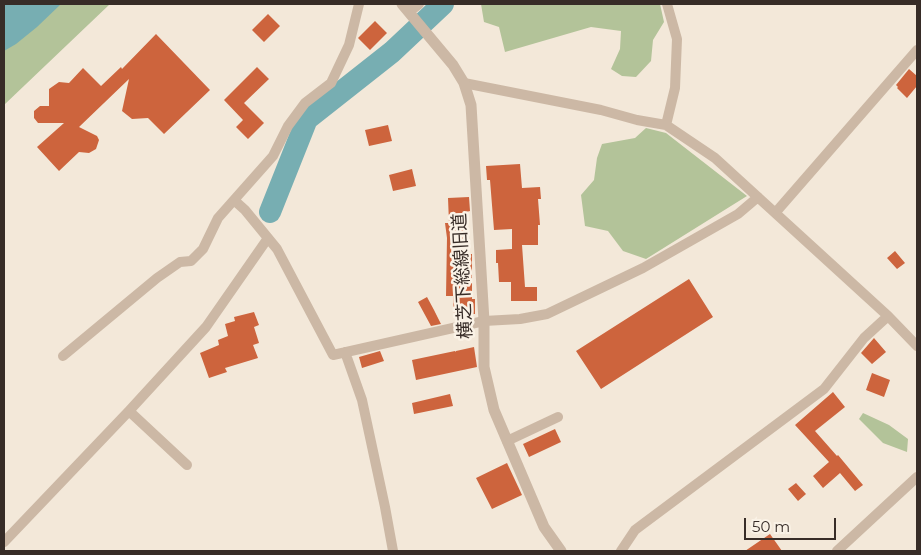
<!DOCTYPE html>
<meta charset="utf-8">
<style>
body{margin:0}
#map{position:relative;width:921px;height:555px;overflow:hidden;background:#f3e8d9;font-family:Montserrat,sans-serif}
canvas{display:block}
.frame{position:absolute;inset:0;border:5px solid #372c27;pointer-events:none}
.scale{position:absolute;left:744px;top:518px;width:92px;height:22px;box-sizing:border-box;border:2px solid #372c27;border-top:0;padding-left:6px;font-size:15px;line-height:18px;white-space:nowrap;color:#372c27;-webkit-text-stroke:4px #faf2e6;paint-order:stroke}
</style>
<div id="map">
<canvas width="921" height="555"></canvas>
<div class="frame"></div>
<div class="scale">50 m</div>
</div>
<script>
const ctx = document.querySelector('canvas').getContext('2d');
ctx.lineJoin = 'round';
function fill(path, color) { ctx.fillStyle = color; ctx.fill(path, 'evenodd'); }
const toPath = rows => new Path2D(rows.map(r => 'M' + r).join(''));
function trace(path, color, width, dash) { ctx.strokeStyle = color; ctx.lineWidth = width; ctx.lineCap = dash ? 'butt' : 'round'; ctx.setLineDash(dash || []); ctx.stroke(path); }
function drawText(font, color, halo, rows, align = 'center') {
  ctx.font = font + ' Montserrat,"Noto Sans JP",sans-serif'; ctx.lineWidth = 5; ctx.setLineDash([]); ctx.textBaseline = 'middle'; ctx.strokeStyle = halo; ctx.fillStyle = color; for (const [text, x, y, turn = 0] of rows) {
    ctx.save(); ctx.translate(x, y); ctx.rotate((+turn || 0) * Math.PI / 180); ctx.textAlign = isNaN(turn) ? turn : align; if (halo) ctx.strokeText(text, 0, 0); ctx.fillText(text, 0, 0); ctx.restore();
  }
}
fill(toPath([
 [4,4,110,4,4,105],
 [481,4,660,4,664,22,653,40,651,61,636,77,622,76,611,69,620,49,621,31,591,27,505,52,499,27,484,22],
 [646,128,666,133,747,196,646,259,623,251,608,231,585,226,581,195,594,180,597,158,602,144,635,138],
 [863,413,889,425,908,439,907,452,883,443,859,419]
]), '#b3c399');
fill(toPath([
 [4,4,61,4,37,27,16,44,4,51]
]), '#77aeb2');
trace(toPath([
 [270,212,307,119,392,52,443,4]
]), '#77aeb2', 22);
fill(toPath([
 [268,14,280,26,264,42,252,30],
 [375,21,387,33,370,50,358,38],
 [156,34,210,90,164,134,148,118,132,119,122,111,129,79,79,127,97,136,99,140,96,149,89,153,79,152,59,171,37,147,64,123,38,123,34,118,34,111,40,106,49,106,49,89,59,82,69,83,83,68,101,86,121,67,122,69],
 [257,67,269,79,244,103,264,123,248,139,236,127,243,120,224,100],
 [909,69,917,76,917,86,907,98,897,88,898,87,896,85],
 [388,125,392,141,369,146,365,130],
 [520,164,522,188,540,187,541,199,538,199,540,225,538,225,538,245,522,245,525,287,537,287,537,301,511,301,511,282,499,282,498,263,496,263,496,250,512,249,512,229,494,230,490,180,487,180,486,166],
 [412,169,416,186,393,191,389,175],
 [469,197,470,211,466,212,468,254,472,254,472,299,475,299,475,314,454,315,453,296,446,296,447,238,445,223,449,223,448,198],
 [895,251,905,263,897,269,887,258],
 [689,279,713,317,601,389,576,351],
 [427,297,434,310,441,324,431,326,418,302],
 [254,312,259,325,254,327,259,343,253,345,258,358,225,368,227,372,209,378,200,353,219,345,218,340,228,336,225,324,235,321,234,317],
 [874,338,886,352,872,364,861,353],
 [474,347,477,367,416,380,412,360,455,351,456,352,456,351],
 [380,351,384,361,362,368,359,357],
 [872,373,890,380,884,397,866,390],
 [833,392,845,407,815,431,837,456,838,455,863,485,855,491,840,473,823,488,813,476,829,462,795,425],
 [450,394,453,406,414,414,412,403],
 [555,429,561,442,529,457,523,444],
 [507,463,522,495,492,509,476,478],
 [796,483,806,494,798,501,788,489],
 [770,534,782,551,745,551]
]), '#cd643d');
trace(toPath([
 [409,12,419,4],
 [464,83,601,110,637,120,666,125,715,158,888,316,917,346],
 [666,125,675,88,677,39,667,4],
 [235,201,245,210,277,249,333,355,484,321,520,319,547,314,643,268,738,214,758,197],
 [776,212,917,50],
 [345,352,362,400,385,507,393,551],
 [63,356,157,278,180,262,191,261,203,249,218,218,273,156,288,126,305,103,331,83,349,45,359,4],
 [129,411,187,465],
 [507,441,558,417],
 [4,542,129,411,206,327,268,238],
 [621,551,635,530,643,524,824,389,864,338,888,316],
 [837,551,917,477]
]), '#ccb8a5', 10);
trace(toPath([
 [402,4,453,65,464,83,471,105,484,321,484,367,494,410,544,527,561,551]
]), '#ccb8a5', 11);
drawText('18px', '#372c27', '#faf2e6', [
 ["横芝下総線旧道",463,276,-93]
]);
</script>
